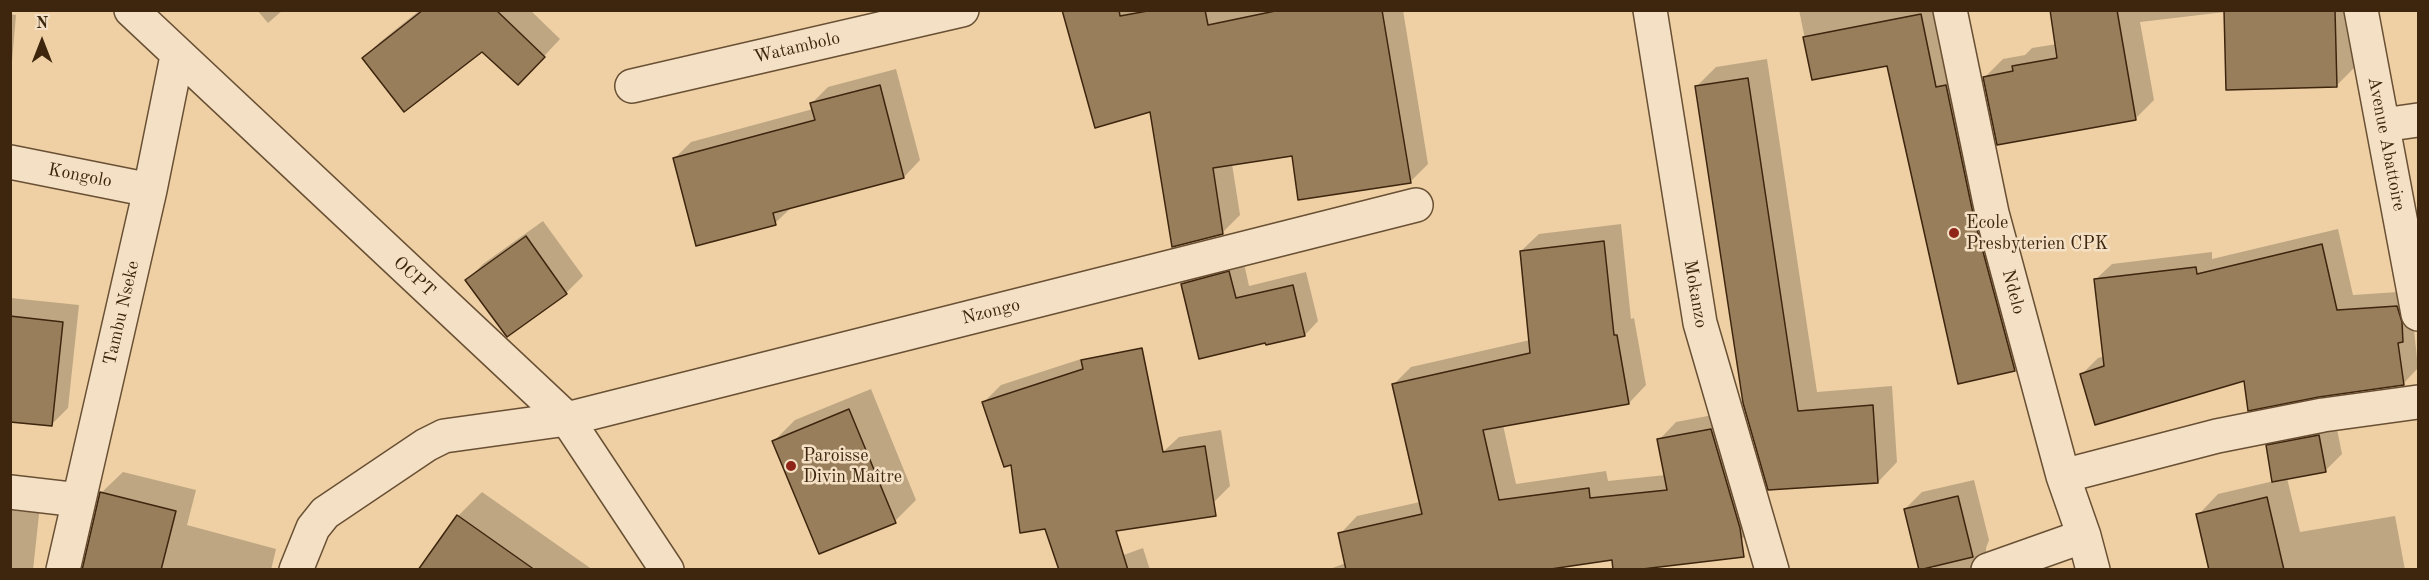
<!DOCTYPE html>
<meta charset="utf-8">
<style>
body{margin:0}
#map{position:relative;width:2429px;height:580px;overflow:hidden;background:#eed0a4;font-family:"Old Standard TT",serif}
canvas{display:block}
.frame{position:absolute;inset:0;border:12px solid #3d250e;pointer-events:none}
.north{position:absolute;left:12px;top:12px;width:60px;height:60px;-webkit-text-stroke:4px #f4e0c4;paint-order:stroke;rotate:0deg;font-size:16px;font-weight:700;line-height:24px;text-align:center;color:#3d250e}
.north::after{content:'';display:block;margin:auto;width:21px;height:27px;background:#3d250e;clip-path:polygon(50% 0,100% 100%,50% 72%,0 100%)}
</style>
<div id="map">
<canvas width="2429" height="580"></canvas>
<div class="frame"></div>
<div class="north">N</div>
</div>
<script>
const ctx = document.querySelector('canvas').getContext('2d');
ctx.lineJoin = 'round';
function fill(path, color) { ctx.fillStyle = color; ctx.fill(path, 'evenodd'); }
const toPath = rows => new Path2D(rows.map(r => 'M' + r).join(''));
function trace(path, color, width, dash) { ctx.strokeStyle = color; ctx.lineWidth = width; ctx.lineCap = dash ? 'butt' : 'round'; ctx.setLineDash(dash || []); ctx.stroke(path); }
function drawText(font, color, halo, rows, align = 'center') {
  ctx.font = font + ' "Old Standard TT",serif'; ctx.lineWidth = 5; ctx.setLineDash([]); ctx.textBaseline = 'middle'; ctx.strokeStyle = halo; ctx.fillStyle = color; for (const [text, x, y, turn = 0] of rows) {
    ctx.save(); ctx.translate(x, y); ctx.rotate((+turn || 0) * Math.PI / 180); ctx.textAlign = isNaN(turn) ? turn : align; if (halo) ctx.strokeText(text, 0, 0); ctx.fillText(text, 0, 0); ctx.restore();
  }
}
fill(toPath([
 [257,10,283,10,268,23],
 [420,10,530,10,560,39,534,67,482,50,364,58,380,42],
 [1064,10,1403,10,1428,164,1410,182,1293,154,1232,164,1240,215,1222,233,1151,110],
 [1799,10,1943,10,2033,350,2014,369,1888,64,1813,78],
 [2051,10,2351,10,2353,14,2355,67,2337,85,2225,12,2140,22,2154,100,2136,118,1985,77,2003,59,2025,55,2032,48,2057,44],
 [10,14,16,15,10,85],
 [1767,59,1817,392,1892,386,1897,462,1878,482,1769,489,1697,86,1716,67],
 [896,69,920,160,904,177,792,207,775,223,674,159,691,142,813,109,812,103,828,87],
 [543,221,583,276,566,293,507,335,467,280,483,264],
 [1621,224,1631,319,1634,318,1646,385,1629,403,1503,425,1516,484,1606,471,1608,481,1666,475,1659,440,1676,422,1729,412,1759,523,1741,540,1533,570,1327,570,1346,563,1340,534,1357,516,1420,502,1394,384,1411,367,1530,340,1521,251,1539,234],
 [2338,229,2353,295,2413,291,2414,330,2418,368,2403,384,2082,374,2098,358,2105,356,2095,280,2112,264,2212,252,2212,259],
 [1243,259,1249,286,1306,272,1318,321,1305,335,1267,344,1267,341,1182,284,1196,271],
 [11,298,79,305,68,408,51,425,10,420],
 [1081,359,1128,501,1012,463,984,402,1001,385],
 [871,389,916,500,895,521,774,441,795,420],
 [2335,419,2342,454,2325,471,2287,478,2300,532,2395,516,2405,570,2211,570,2198,515,2218,494,2274,481,2267,446,2284,429],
 [1221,430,1230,486,1213,503,1162,453,1179,437],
 [123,472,196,490,187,525,276,549,271,570,84,570,101,493],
 [1974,480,1989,540,1986,548,1986,559,1996,570,1935,570,1905,509,1922,492],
 [10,484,41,496,33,570,10,570],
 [482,492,593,570,419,570,458,516],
 [1143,548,1150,570,1082,570]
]), '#0003');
const building = toPath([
 [423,10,496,10,545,57,518,85,482,52,404,112,362,58,423,10],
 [1062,10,1119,10,1120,16,1153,10,1205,10,1208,25,1280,10,1382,10,1411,183,1298,200,1292,156,1213,168,1223,234,1172,247,1150,112,1095,128,1062,10],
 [2050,10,2117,10,2136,120,1997,145,1983,77,2013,71,2012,66,2057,58,2050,10],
 [2224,10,2335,10,2337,87,2226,90,2224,10],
 [1921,14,1936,87,1946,85,1974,218,2015,371,1958,384,1887,66,1812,80,1803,37,1921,14],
 [1748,78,1798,411,1873,405,1878,483,1768,490,1743,403,1695,86,1748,78],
 [880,85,904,178,773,213,776,225,696,246,673,158,815,120,810,103,880,85],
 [526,236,567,294,507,337,465,280,526,236],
 [1604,241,1614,335,1617,335,1629,404,1483,430,1499,500,1589,488,1590,498,1667,490,1657,439,1711,429,1740,528,1744,557,1634,570,1613,570,1612,560,1544,570,1346,570,1338,533,1422,514,1392,384,1530,353,1520,251,1604,241],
 [2322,244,2337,310,2397,306,2402,322,2403,342,2398,343,2404,385,2319,397,2248,411,2244,381,2095,425,2080,374,2104,366,2094,279,2196,267,2197,274,2322,244],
 [1229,271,1236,298,1293,285,1305,336,1266,345,1265,343,1199,359,1181,284,1229,271],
 [10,316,63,322,52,426,10,422,10,316],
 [1142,348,1163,452,1205,446,1216,516,1116,531,1128,570,1059,570,1045,529,1020,533,1011,465,1004,467,982,402,1083,369,1081,360,1142,348],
 [849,409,896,523,819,554,772,441,849,409],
 [2319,435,2326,472,2272,482,2266,445,2319,435],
 [100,492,176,511,161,570,82,570,100,492],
 [1958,496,1973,557,1919,570,1904,509,1958,496],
 [2267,497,2284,570,2209,570,2196,514,2267,497],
 [457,515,535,570,418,570,457,515]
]);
fill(building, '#997e5c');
trace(building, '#3d250e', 1.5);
const street = toPath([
 [131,10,567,419,667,570],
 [1650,10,1700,323,1772,570],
 [1950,10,1992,213,2063,476,2084,536,2093,570],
 [2361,10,2418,314],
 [632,86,962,10],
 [2383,125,2418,120],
 [10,162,150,190],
 [2063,476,2217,436,2323,415,2418,402],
 [10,492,79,500],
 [63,570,150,190,177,56],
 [296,570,313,528,325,513,426,445,444,436,567,419,1416,205],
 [1988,570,2084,536]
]);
trace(street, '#695034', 36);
trace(street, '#f4e0c4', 33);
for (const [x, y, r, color] of [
 [1954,233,6,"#8f2418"],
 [791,466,6,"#8f2418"]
]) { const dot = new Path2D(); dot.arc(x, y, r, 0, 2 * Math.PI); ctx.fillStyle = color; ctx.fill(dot); trace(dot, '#f4e0c4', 2); }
drawText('18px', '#3d250e', '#f4e0c4', [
 ["Watambolo",797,48,-13],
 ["Avenue Abattoire",2386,144,79],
 ["Kongolo",80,176,11],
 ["OCPT",414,277,43],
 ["Ndelo",2013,292,75],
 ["Mokanzo",1695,294,80],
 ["Nzongo",991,312,-14],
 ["Tambu Nseke",122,313,-77]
]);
drawText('18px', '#3d250e', '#f4e0c4', [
 ["Ecole",1966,223],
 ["Presbyterien CPK",1966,244],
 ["Paroisse",803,456],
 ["Divin Maître",803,477]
], 'left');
</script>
